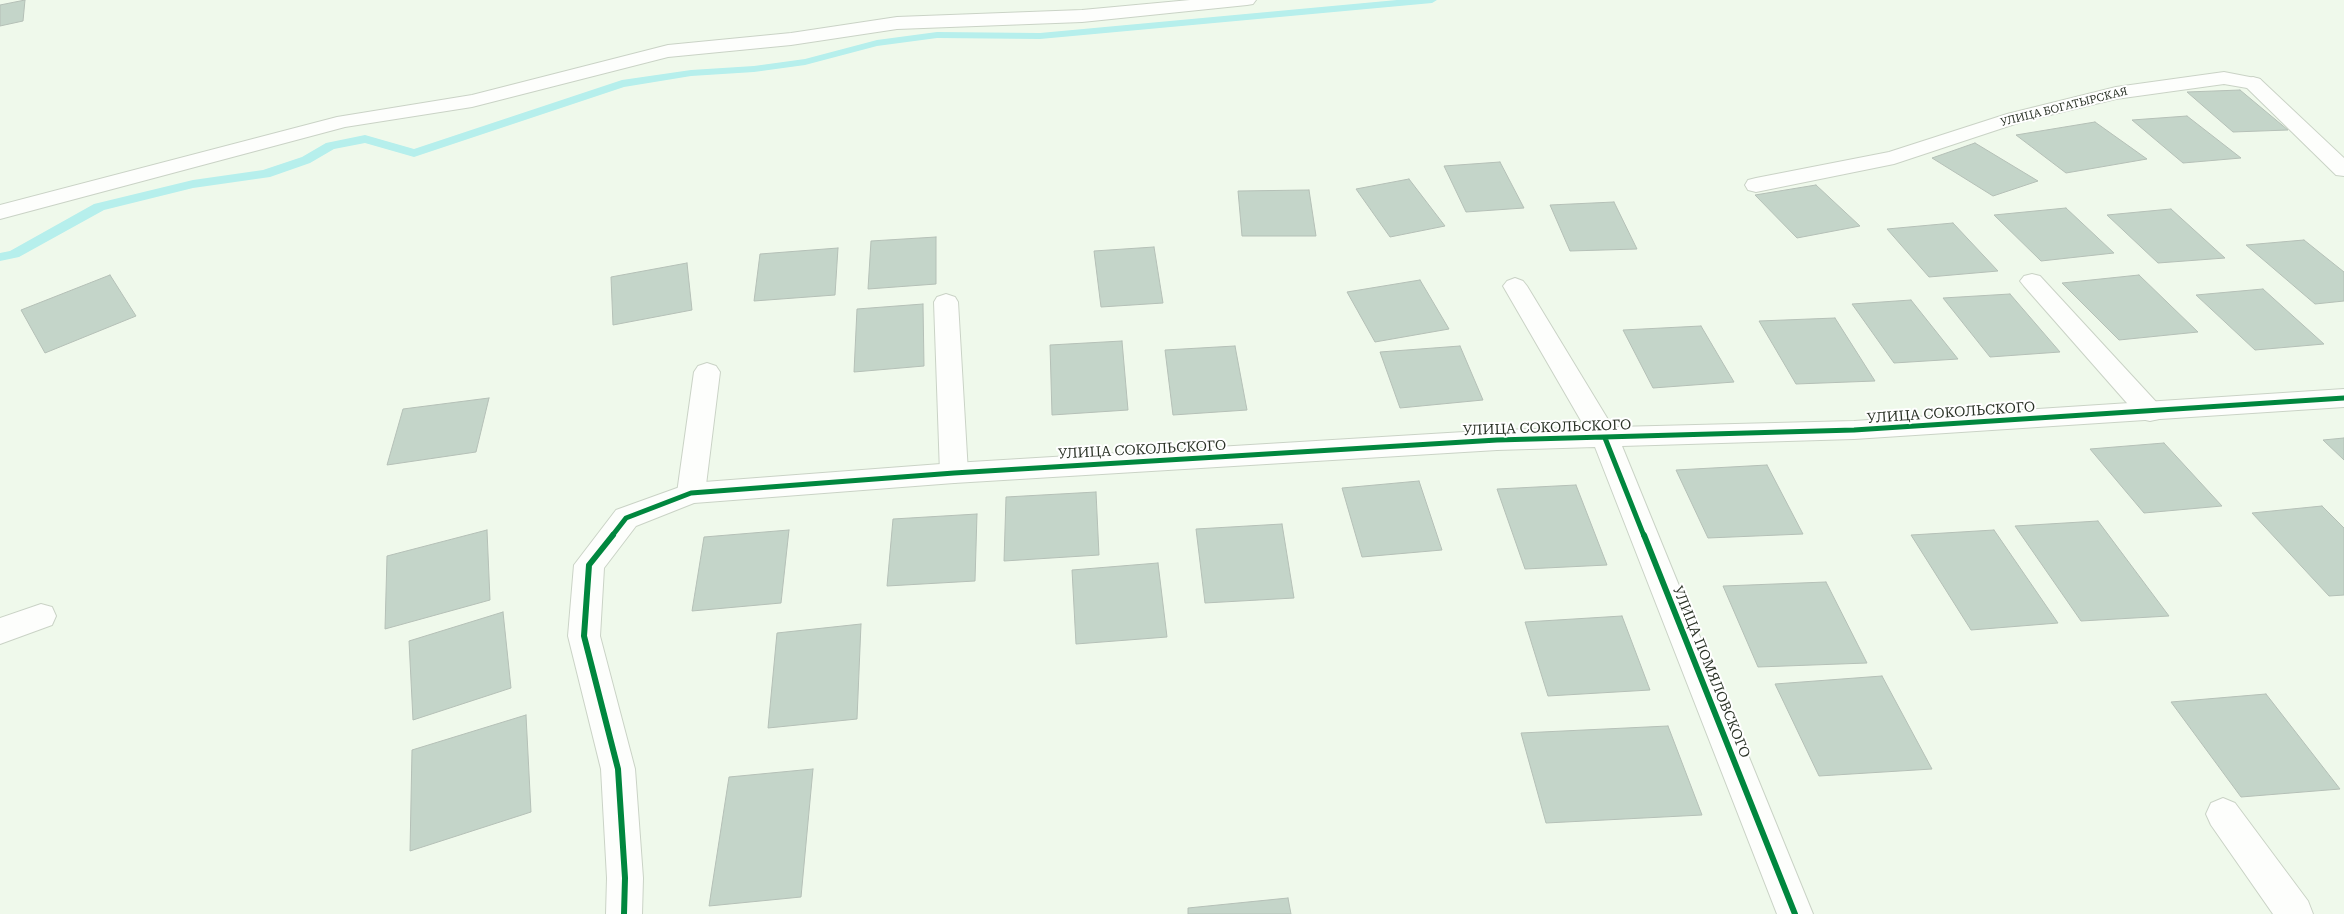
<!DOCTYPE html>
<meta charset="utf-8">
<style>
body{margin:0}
canvas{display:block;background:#eff9eb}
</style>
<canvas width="2344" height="914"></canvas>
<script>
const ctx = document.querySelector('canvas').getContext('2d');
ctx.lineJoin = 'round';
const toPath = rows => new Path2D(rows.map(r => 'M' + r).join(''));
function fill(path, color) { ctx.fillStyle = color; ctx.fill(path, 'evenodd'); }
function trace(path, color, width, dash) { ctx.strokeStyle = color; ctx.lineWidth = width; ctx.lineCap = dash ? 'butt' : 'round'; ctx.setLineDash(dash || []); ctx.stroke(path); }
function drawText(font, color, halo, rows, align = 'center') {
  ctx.font = font + ' "Roboto Serif",serif'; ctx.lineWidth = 4; ctx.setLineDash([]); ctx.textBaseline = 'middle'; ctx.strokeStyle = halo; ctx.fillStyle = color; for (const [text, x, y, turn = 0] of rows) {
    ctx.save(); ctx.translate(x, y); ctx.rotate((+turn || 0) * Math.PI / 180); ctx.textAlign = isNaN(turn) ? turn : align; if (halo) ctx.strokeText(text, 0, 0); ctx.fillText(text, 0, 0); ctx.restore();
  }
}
fill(toPath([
 [1397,0,1437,0,1432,3,1040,39,937,38,877,46,805,65,754,72,691,76,624,87,414,157,365,143,334,149,310,163,270,177,193,188,104,210,19,257,0,261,0,253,10,251,94,204,193,180,263,170,302,157,326,143,365,135,414,149,622,80,691,70,754,66,805,59,877,40,937,32,1040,33,1397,0]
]), '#b6efec');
const building = toPath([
 [25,0,23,21,0,26,0,5,25,0],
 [2240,90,2288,130,2233,132,2187,92,2240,90],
 [2187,116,2241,158,2183,163,2132,120,2187,116],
 [2095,122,2147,159,2066,173,2016,135,2095,122],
 [1975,143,2038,181,1993,196,1932,158,1975,143],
 [1500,162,1524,208,1466,212,1444,166,1500,162],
 [1409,179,1445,226,1390,237,1356,189,1409,179],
 [1816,185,1860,226,1797,238,1755,195,1816,185],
 [1309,190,1316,236,1242,236,1238,191,1309,190],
 [1614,202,1637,249,1570,251,1550,205,1614,202],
 [2066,208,2114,253,2041,261,1994,215,2066,208],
 [2171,209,2225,258,2158,263,2107,215,2171,209],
 [1953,223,1998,271,1929,277,1887,229,1953,223],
 [936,237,936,284,868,289,871,241,936,237],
 [2304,240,2344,272,2344,301,2315,304,2246,245,2304,240],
 [1154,247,1163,303,1101,307,1094,251,1154,247],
 [838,248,835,295,754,301,760,254,838,248],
 [687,263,692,310,613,325,611,277,687,263],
 [110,275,136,316,45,353,21,310,110,275],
 [2139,275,2198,332,2119,340,2062,283,2139,275],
 [1420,280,1449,329,1375,342,1347,292,1420,280],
 [2263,289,2324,344,2255,350,2196,295,2263,289],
 [2010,294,2060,352,1990,357,1943,298,2010,294],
 [1911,300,1958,359,1894,363,1852,304,1911,300],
 [923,304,924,366,854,372,857,309,923,304],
 [1835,318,1875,381,1796,384,1759,321,1835,318],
 [1701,326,1734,382,1653,388,1623,330,1701,326],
 [1122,341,1128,410,1052,415,1050,345,1122,341],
 [1235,346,1247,410,1173,415,1165,350,1235,346],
 [1460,346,1483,400,1400,408,1380,352,1460,346],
 [489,398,476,452,387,465,403,409,489,398],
 [2344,438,2344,460,2323,440,2344,438],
 [2164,443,2222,506,2144,513,2090,449,2164,443],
 [1767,465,1803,534,1708,538,1676,470,1767,465],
 [1419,481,1442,550,1362,557,1342,488,1419,481],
 [1576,485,1607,565,1525,569,1497,489,1576,485],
 [1096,492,1099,555,1004,561,1006,497,1096,492],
 [2322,506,2344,528,2344,595,2329,596,2252,513,2322,506],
 [977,514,975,581,887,586,893,519,977,514],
 [2098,521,2169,616,2081,621,2015,526,2098,521],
 [1282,524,1294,598,1205,603,1196,529,1282,524],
 [487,530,490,600,385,629,387,556,487,530],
 [789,530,781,603,692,611,704,537,789,530],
 [1994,530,2058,623,1971,630,1911,535,1994,530],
 [1158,563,1167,637,1076,644,1072,570,1158,563],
 [1826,582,1867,663,1758,667,1723,586,1826,582],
 [503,612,511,688,413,720,409,641,503,612],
 [1622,616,1650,690,1548,696,1525,622,1622,616],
 [861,624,857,719,768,728,777,633,861,624],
 [1882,676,1932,769,1819,776,1775,684,1882,676],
 [2266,694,2340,789,2241,797,2171,702,2266,694],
 [526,715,531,812,410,851,412,750,526,715],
 [1668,726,1702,815,1546,823,1521,733,1668,726],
 [813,769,801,897,709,906,729,777,813,769],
 [1288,898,1291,914,1188,914,1188,908,1288,898]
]);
fill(building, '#c4d5c9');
trace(building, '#b5c0b7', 1);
const lane = toPath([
 [1190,0,1256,0,1253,4,1247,5,1082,22,897,29,791,45,668,57,472,107,345,127,0,219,0,205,337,117,472,95,668,45,791,33,897,17,1082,10,1190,0],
 [2224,72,2260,79,2263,83,2260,87,2253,89,2224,84,2116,99,2021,122,1894,164,1756,192,1748,190,1745,185,1748,180,1756,178,1889,152,2007,114,2116,87,2224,72],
 [2032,274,2040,276,2159,405,2163,412,2159,419,2150,421,2141,419,2024,286,2020,281,2024,276,2032,274],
 [1515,278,1523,281,1527,286,1615,431,1619,438,1615,445,1605,448,1595,445,1503,286,1507,281,1515,278],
 [946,294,955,297,958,302,968,473,964,480,954,483,944,480,940,473,934,302,937,297,946,294],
 [707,363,716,366,720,372,705,493,701,500,691,503,681,500,677,493,694,372,698,366,707,363],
 [41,604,52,607,56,616,52,625,0,644,0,618,41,604],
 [2223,798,2235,803,2308,901,2313,914,2273,914,2211,825,2206,814,2211,803,2223,798]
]);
const street = toPath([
 [2253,77,2260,79,2344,158,2344,176,2336,175,2246,87,2243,83,2246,79,2253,77],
 [2344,389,2344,407,1854,439,1622,446,1813,914,1777,914,1595,447,1497,450,954,483,694,503,636,526,604,568,600,636,635,769,643,878,642,914,606,914,607,878,601,769,568,636,574,565,616,510,691,483,954,463,1497,430,1854,421,2344,389]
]);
trace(lane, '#cad3c6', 2);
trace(street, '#cad3c6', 2);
fill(lane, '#fdfefc');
fill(street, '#fdfefc');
trace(toPath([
 [1605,438,1644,536],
 [612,536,626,518,691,493,954,473,1497,440,1854,430,2344,398]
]), '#00873e', 5);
trace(toPath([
 [613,535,589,565,584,636,618,769,625,878,624,914],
 [1644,535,1795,914]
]), '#00873e', 6);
drawText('11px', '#293125', '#fff', [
 ["УЛИЦА БОГАТЫРСКАЯ",2064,107,-14]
]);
drawText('14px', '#293125', '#fff', [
 ["УЛИЦА СОКОЛЬСКОГО",1951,413,-4],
 ["УЛИЦА СОКОЛЬСКОГО",1547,428,-2],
 ["УЛИЦА СОКОЛЬСКОГО",1142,450,-3],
 ["УЛИЦА ПОМЯЛОВСКОГО",1711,672,68]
]);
</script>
